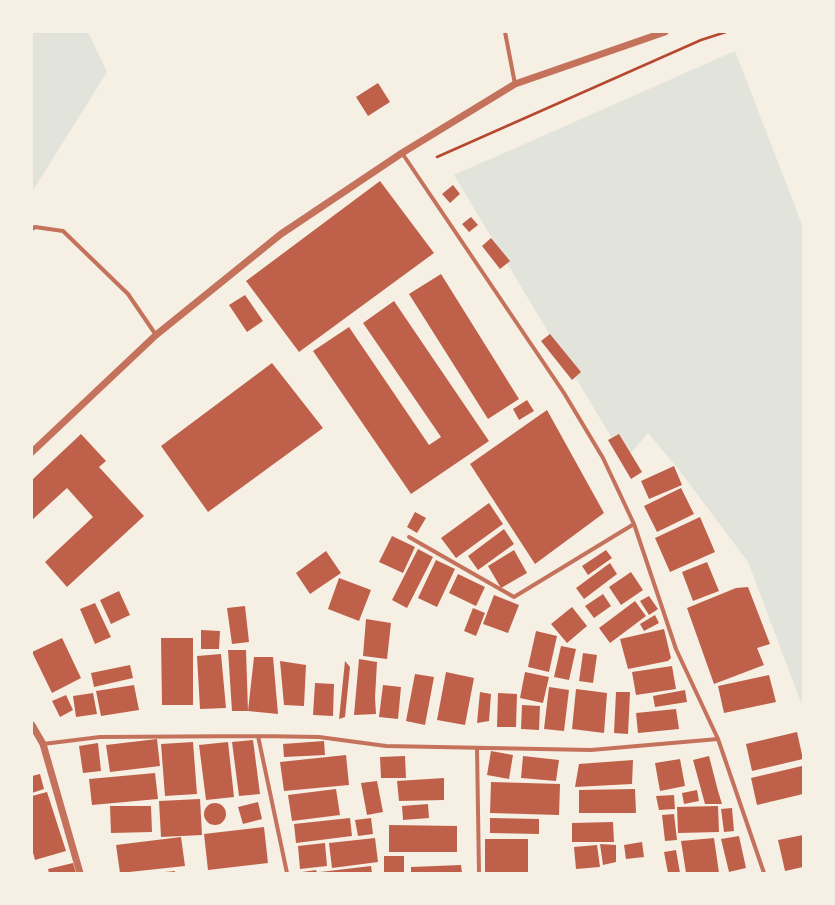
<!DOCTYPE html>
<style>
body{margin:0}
#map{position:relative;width:835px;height:905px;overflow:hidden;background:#f6efe4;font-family:"Fira Sans Condensed",sans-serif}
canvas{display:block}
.frame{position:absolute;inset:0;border:33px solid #f6efe4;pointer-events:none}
</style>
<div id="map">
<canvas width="835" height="905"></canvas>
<div class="frame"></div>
</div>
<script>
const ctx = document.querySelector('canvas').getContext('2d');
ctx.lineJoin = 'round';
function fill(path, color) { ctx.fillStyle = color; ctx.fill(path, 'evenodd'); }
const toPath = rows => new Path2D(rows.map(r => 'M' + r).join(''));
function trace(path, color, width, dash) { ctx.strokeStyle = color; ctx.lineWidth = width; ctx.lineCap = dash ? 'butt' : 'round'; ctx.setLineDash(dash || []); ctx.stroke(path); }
fill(toPath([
 [32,32,88,32,107,72,32,192],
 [735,51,803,227,803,708,748,562,679,470,648,433,625,460,454,175]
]), '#e2e4dc');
fill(toPath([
 [378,83,390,102,368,116,356,97],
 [380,181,434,253,299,352,246,281],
 [453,185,460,194,450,203,442,194],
 [471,217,478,225,469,232,462,224],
 [491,238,510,261,500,269,482,246],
 [441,274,519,399,488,419,409,294],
 [245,295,263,321,247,332,229,305],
 [394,301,489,441,411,494,313,351,349,327,429,445,441,437,363,323],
 [550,334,581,372,572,380,541,341],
 [272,363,323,428,208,512,161,446],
 [527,400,534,411,519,420,513,409],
 [547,410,604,513,535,564,470,464],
 [81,434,106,461,99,467,144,516,67,587,45,562,93,517,67,488,32,520,32,480],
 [619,434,642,472,631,479,608,440],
 [674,466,682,485,649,499,641,481],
 [681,488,694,514,657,532,644,506],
 [489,503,503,524,456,558,441,538],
 [415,512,426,518,417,533,407,527],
 [700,517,715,552,670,572,655,538],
 [504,529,514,544,478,570,468,556],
 [392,536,415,547,403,573,379,562],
 [418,549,433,557,407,608,392,600],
 [514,550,527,573,501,588,488,566],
 [606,550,612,558,588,575,582,566],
 [326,551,341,573,310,594,296,573],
 [436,560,455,569,437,607,418,598],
 [707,562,719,591,693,601,682,572],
 [610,563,617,574,584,599,576,588],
 [631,572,643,590,621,605,609,587],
 [458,574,485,587,476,606,449,593],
 [339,578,371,590,359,621,328,609],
 [748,587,770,644,757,648,764,665,714,684,687,608,736,588],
 [119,591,130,615,111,624,100,600],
 [603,594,611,606,594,618,585,606],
 [494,595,519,605,508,633,483,624],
 [649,596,658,609,649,615,640,601],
 [635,601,646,616,610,643,599,628],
 [95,603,111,637,95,644,80,609],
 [245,606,249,642,232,644,227,608],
 [572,607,587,626,567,643,551,624],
 [473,608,485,613,476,636,464,631],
 [655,615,659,623,644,631,640,624],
 [366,619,391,623,387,659,363,656],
 [664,629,671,658,668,661,628,669,620,639],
 [201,630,220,631,219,649,201,649],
 [536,631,557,636,549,672,528,667],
 [62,638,81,678,52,693,32,652],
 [161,638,193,638,193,705,162,705],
 [561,646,576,649,569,680,554,677],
 [228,650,246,650,248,711,232,711],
 [583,653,597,655,593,683,579,681],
 [221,654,226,708,200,709,197,656],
 [254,657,273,657,278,714,248,711],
 [359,659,377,662,375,698,376,714,354,715],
 [280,661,306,665,304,706,284,705],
 [345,661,350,667,345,717,339,719],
 [130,665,133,678,94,687,91,673],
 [672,666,676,689,636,695,632,672],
 [446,672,474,678,465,725,437,720],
 [525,672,549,677,543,703,520,698],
 [415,674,434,677,425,725,406,721],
 [769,675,776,702,724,713,718,686],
 [315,683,334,684,333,716,313,715],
 [134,685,139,710,101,716,96,691],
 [383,685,401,687,398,719,379,717],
 [549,687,569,690,564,731,544,729],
 [576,689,607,693,604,733,572,729],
 [685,690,687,702,655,707,653,696],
 [480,692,491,694,489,721,477,723],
 [616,692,630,692,628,734,614,733],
 [93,693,97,714,76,717,73,696],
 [498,693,517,694,516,727,497,727],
 [66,695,73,710,60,717,52,701],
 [522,705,540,706,539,730,521,729],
 [676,709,679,729,638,733,636,713],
 [797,732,803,759,752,771,746,744],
 [157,739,160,766,110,772,106,745],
 [253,740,260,794,239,796,232,742],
 [324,741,325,755,284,757,283,744],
 [193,742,197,794,165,796,161,744],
 [228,742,234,797,206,800,199,745],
 [98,743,101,771,83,773,79,746],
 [491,751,513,755,509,779,487,775],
 [346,755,349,785,284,791,280,762],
 [405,756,406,778,381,778,380,757],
 [523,756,559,760,556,781,521,778],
 [709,756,718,791,722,804,705,804,693,760],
 [680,759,685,786,660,791,655,763],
 [633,760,632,784,575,787,579,764],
 [802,766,803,794,757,805,751,778],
 [155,773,158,799,92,805,89,779],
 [40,774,44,789,32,793,32,776],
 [444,778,444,800,399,801,397,781],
 [377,781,383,812,367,815,361,783],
 [491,782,560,784,559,815,490,813],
 [336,789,340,815,292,821,288,795],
 [635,789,636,813,579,813,579,790],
 [697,790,699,801,684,804,682,793],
 [47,792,66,851,35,860,32,849,32,796],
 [674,795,675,809,659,810,656,796],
 [200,799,202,835,161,837,159,801],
 [258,802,262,819,243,824,238,807],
 '204 814a11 11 0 1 1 22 0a11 11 0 1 1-22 0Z',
 [428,804,429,818,403,820,402,806],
 [110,806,151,806,152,832,111,833],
 [718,806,719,832,678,833,677,807],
 [732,808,734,831,724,832,721,809],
 [674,814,677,840,665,841,662,815],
 [350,818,352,836,296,843,294,824],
 [371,818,373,834,358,836,355,820],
 [490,818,539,819,539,834,490,833],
 [613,822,614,842,572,842,572,823],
 [389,825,457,826,457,852,389,852],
 [264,827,268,863,208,870,204,834],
 [803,835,803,867,785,871,778,840],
 [739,836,746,868,729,872,721,839],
 [181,837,185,866,120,873,116,845],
 [375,838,378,862,332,868,329,843],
 [714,838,719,873,686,873,681,841],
 [485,839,528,839,528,873,485,873],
 [642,842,644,857,626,859,624,845],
 [325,843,327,866,300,869,298,846],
 [600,844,616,845,616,862,603,865],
 [597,845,600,867,576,869,574,847],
 [676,850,680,873,668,873,664,852],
 [384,856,404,856,404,873,384,873],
 [73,863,76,873,49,873,48,869],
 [461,865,462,873,411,873,411,867],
 [371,866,372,873,320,873,320,872],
 [316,870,317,873,302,873,302,872],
 [175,871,175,873,165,873,165,872]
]), '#bf614a');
trace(toPath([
 [437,157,701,40,726,32]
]), '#b5482f', 2.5);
trace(toPath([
 [505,32,515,84],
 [402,153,564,393,603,458,634,524,676,649,718,739,764,873],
 [32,229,35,227,63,231,128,294,156,335],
 [409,537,514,597,634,524],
 [258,736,287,873],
 [43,744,100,737,258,736,319,737,386,746,591,750,718,739],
 [477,748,479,873]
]), '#c5725c', 4);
trace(toPath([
 [32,452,156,335,281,234,402,153,515,84,665,32],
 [32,725,43,744,80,873]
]), '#c5725c', 7);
</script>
